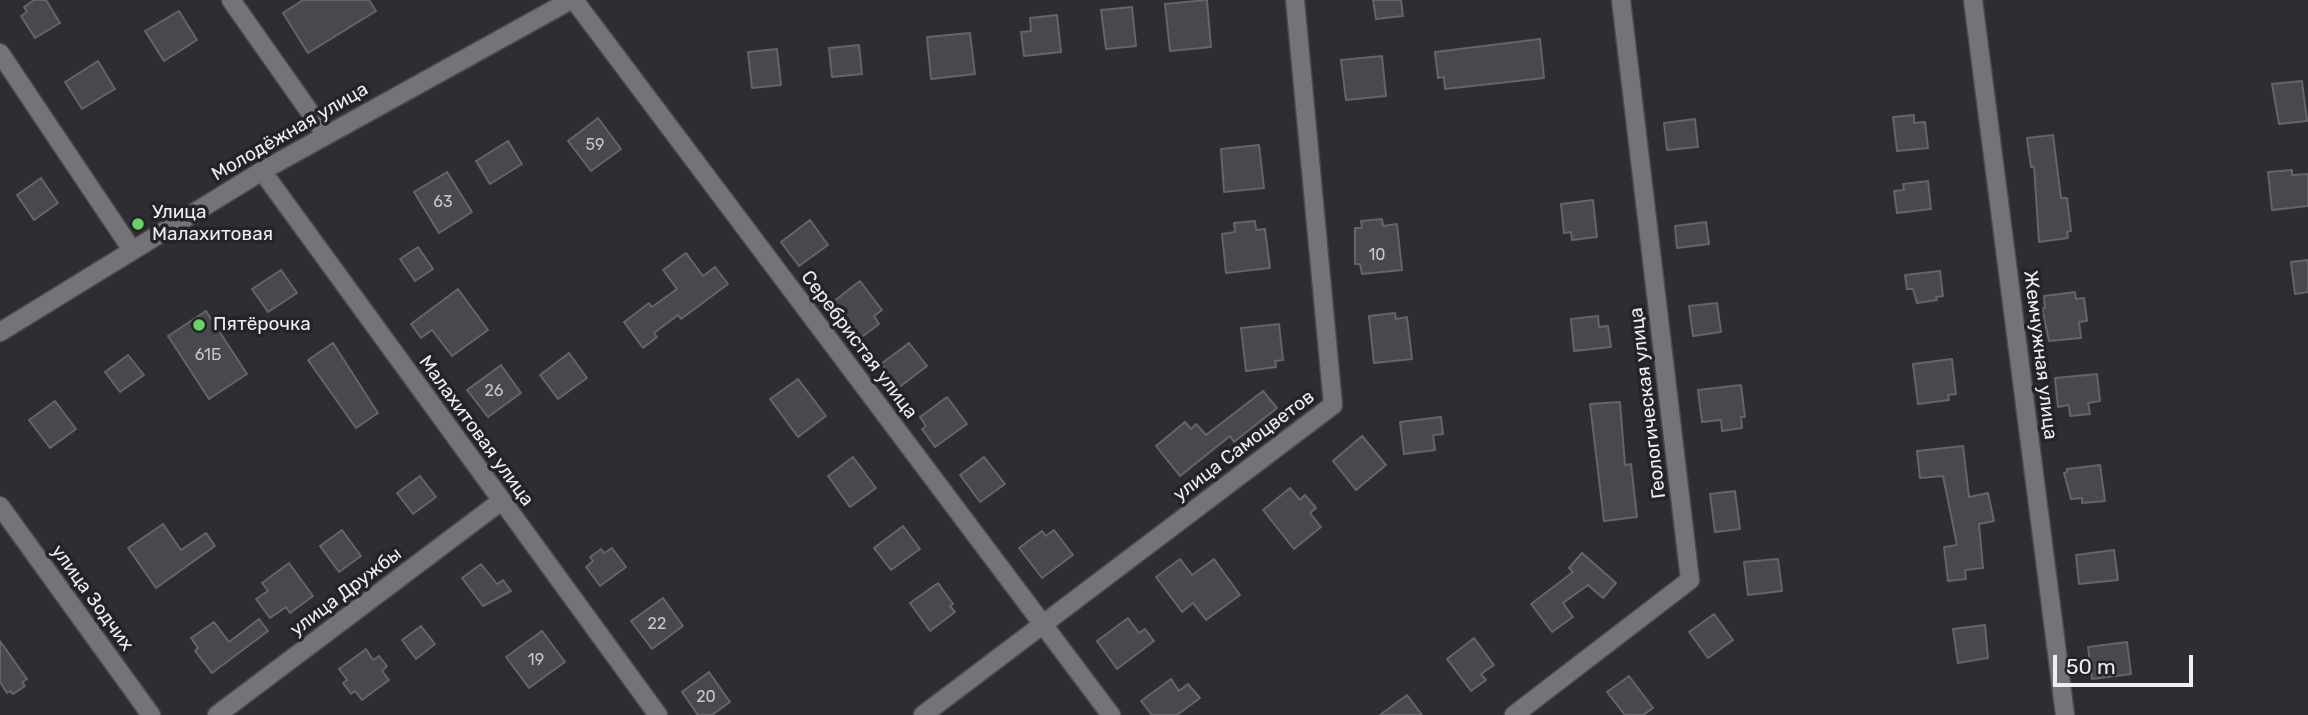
<!DOCTYPE html>
<meta charset="utf-8">
<style>
body{margin:0}
#map{position:relative;width:2308px;height:715px;overflow:hidden;background:#2e2e32;font-family:Rubik,sans-serif}
canvas{display:block}
.scale{position:absolute;left:2053px;top:655px;width:140px;height:32px;box-sizing:border-box;border:4px solid #efeff2;border-top:0;padding-left:9px;font-size:21px;line-height:24px;white-space:nowrap;color:#efeff2;-webkit-text-stroke:5px #242428;paint-order:stroke}
</style>
<div id="map">
<canvas width="2308" height="715"></canvas>
<div class="scale">50 m</div>
</div>
<script>
const ctx = document.querySelector('canvas').getContext('2d');
ctx.lineJoin = 'round';
function fill(path, color) { ctx.fillStyle = color; ctx.fill(path, 'evenodd'); }
const toPath = rows => new Path2D(rows.map(r => 'M' + r).join(''));
function trace(path, color, width, dash) { ctx.strokeStyle = color; ctx.lineWidth = width; ctx.lineCap = dash ? 'butt' : 'round'; ctx.setLineDash(dash || []); ctx.stroke(path); }
function drawText(font, color, halo, rows, align = 'center') {
  ctx.font = font + ' Rubik,sans-serif'; ctx.lineWidth = 7; ctx.setLineDash([]); ctx.textBaseline = 'middle'; ctx.strokeStyle = halo; ctx.fillStyle = color; for (const [text, x, y, turn = 0] of rows) {
    ctx.save(); ctx.translate(x, y); ctx.rotate((+turn || 0) * Math.PI / 180); ctx.textAlign = isNaN(turn) ? turn : align; if (halo) ctx.strokeText(text, 0, 0); ctx.fillText(text, 0, 0); ctx.restore();
  }
}
const building = toPath([
 [34,0,46,0,60,23,35,38,21,16,27,12,24,7,34,0],
 [303,0,369,0,376,11,308,53,283,13,303,0],
 [1207,0,1211,47,1170,51,1165,4,1207,0],
 [1373,0,1401,0,1403,16,1376,19,1373,0],
 [1132,7,1136,46,1106,49,1101,10,1132,7],
 [179,11,197,40,164,61,145,31,179,11],
 [1057,15,1061,52,1024,56,1021,32,1031,31,1030,18,1057,15],
 [970,33,975,74,931,79,927,37,970,33],
 [1540,39,1544,78,1445,89,1444,77,1438,78,1435,52,1540,39],
 [859,45,862,74,832,77,829,48,859,45],
 [777,49,781,85,752,88,748,52,777,49],
 [1382,56,1386,96,1346,100,1341,60,1382,56],
 [98,61,115,89,82,109,65,82,98,61],
 [2302,81,2307,121,2279,124,2272,84,2302,81],
 [1914,115,1914,123,1925,122,1928,148,1897,151,1893,117,1914,115],
 [598,118,621,149,591,171,568,141,598,118],
 [1695,119,1698,147,1667,150,1664,123,1695,119],
 [2053,135,2061,198,2067,198,2071,231,2067,232,2068,238,2039,242,2034,166,2031,167,2027,138,2053,135],
 [508,141,522,164,490,184,476,161,508,141],
 [1259,145,1264,188,1224,192,1221,149,1259,145],
 [2292,170,2292,175,2308,174,2308,206,2272,210,2268,172,2292,170],
 [447,172,472,212,439,233,414,192,447,172],
 [41,178,58,203,34,220,17,195,41,178],
 [1928,181,1931,209,1897,213,1894,191,1904,190,1903,184,1928,181],
 [1593,200,1597,237,1572,240,1571,232,1564,233,1561,204,1593,200],
 [1382,219,1383,226,1397,224,1402,270,1362,274,1360,264,1355,264,1355,228,1362,228,1361,221,1382,219],
 [810,220,828,245,799,266,781,242,810,220],
 [1255,221,1256,230,1265,229,1270,268,1226,273,1222,234,1235,232,1234,223,1255,221],
 [1706,222,1709,244,1677,248,1675,226,1706,222],
 [418,247,433,269,415,281,400,259,418,247],
 [686,253,703,276,715,267,728,284,681,319,678,315,654,333,657,337,643,348,624,322,649,303,652,307,677,289,663,270,686,253],
 [2308,260,2308,292,2295,294,2291,262,2308,260],
 [281,270,297,293,268,312,252,289,281,270],
 [1940,271,1943,296,1936,297,1937,300,1917,303,1913,289,1907,289,1905,275,1940,271],
 [860,281,882,310,874,316,879,324,859,339,854,331,850,334,829,305,860,281],
 [458,289,488,330,452,356,432,330,421,338,411,324,458,289],
 [2075,292,2076,299,2084,298,2087,321,2079,322,2081,338,2049,341,2042,309,2045,308,2044,296,2075,292],
 [1717,303,1721,332,1693,336,1689,306,1717,303],
 [206,311,247,374,209,399,168,336,206,311],
 [1395,313,1396,319,1407,317,1412,359,1374,363,1369,316,1395,313],
 [1598,316,1599,327,1608,326,1611,347,1574,351,1571,319,1598,316],
 [1279,324,1283,360,1275,361,1276,367,1246,371,1241,328,1279,324],
 [333,343,378,413,356,428,308,360,333,343],
 [909,343,927,366,893,392,880,374,886,370,881,364,909,343],
 [569,353,587,378,558,399,540,375,569,353],
 [128,355,144,375,120,392,105,372,128,355],
 [1952,359,1956,394,1948,395,1949,400,1918,404,1913,364,1952,359],
 [501,365,521,393,488,417,467,390,501,365],
 [2097,374,2100,401,2088,403,2090,414,2070,416,2069,405,2058,407,2055,378,2097,374],
 [798,379,826,416,798,437,770,399,798,379],
 [1741,385,1745,417,1741,417,1742,428,1722,431,1721,420,1702,422,1698,390,1741,385],
 [1263,391,1277,408,1234,442,1230,436,1180,476,1156,446,1185,422,1191,429,1196,424,1206,435,1263,391],
 [947,397,967,424,935,447,922,429,926,426,920,417,947,397],
 [55,401,76,429,50,448,29,420,55,401],
 [1620,402,1625,465,1631,464,1637,517,1604,521,1590,404,1620,402],
 [1441,417,1443,434,1433,435,1435,450,1404,454,1400,422,1441,417],
 [1362,436,1386,465,1356,490,1333,461,1362,436],
 [1963,446,1969,497,1988,493,1994,521,1979,524,1983,568,1965,570,1966,579,1948,581,1944,547,1957,545,1943,476,1920,478,1917,451,1963,446],
 [853,457,876,488,850,507,828,476,853,457],
 [984,457,1005,484,980,502,960,475,984,457],
 [2100,465,2105,501,2082,503,2082,498,2071,499,2064,473,2067,472,2067,469,2100,465],
 [420,476,436,497,413,514,397,493,420,476],
 [1290,488,1300,500,1305,495,1316,508,1310,513,1321,527,1294,549,1263,510,1290,488],
 [1735,491,1740,529,1715,532,1710,494,1735,491],
 [163,524,181,550,206,533,215,546,156,588,128,548,163,524],
 [903,526,920,549,891,570,874,548,903,526],
 [342,530,361,556,339,572,320,546,342,530],
 [1054,530,1073,555,1042,578,1019,548,1042,531,1046,536,1054,530],
 [612,548,626,567,600,586,586,567,593,561,590,557,601,549,604,553,612,548],
 [2114,550,2118,580,2079,584,2076,555,2114,550],
 [1582,553,1616,583,1603,598,1588,585,1563,603,1573,617,1552,632,1531,604,1573,572,1569,568,1582,553],
 [1180,559,1192,575,1214,559,1240,595,1206,620,1193,603,1182,612,1156,577,1180,559],
 [1778,559,1782,591,1748,595,1744,562,1778,559],
 [289,563,313,596,290,613,286,607,270,618,256,599,268,591,262,583,289,563],
 [481,564,497,584,503,580,511,591,483,606,462,578,481,564],
 [938,583,953,604,950,606,955,612,930,631,910,603,938,583],
 [663,598,683,626,652,649,631,621,663,598],
 [1714,614,1733,640,1708,658,1689,632,1714,614],
 [1128,618,1139,633,1145,629,1154,641,1117,669,1097,641,1128,618],
 [259,619,268,631,212,673,195,651,198,648,191,638,214,622,229,642,259,619],
 [1985,625,1988,658,1958,663,1953,629,1985,625],
 [421,626,435,644,416,659,402,640,421,626],
 [542,631,565,662,529,688,506,657,542,631],
 [1474,638,1494,665,1481,674,1486,680,1471,691,1447,659,1474,638],
 [0,641,27,679,22,682,25,686,13,694,10,691,7,693,0,682,0,641],
 [2127,642,2131,674,2092,679,2088,647,2127,642],
 [366,649,373,660,379,656,387,666,382,671,389,680,362,700,355,691,351,694,343,683,347,680,339,669,366,649],
 [709,672,730,702,712,715,698,715,682,692,709,672],
 [1629,676,1653,708,1643,715,1625,715,1607,692,1629,676],
 [1171,679,1179,691,1188,684,1200,698,1177,715,1152,715,1141,701,1171,679],
 [1407,695,1422,715,1380,715,1407,695]
]);
fill(building, '#49494d');
trace(building, '#646469', 2);
const minor = toPath([
 [231,0,326,135],
 [574,0,1111,715],
 [1973,0,2065,715],
 [0,53,132,250],
 [262,171,658,715],
 [217,715,500,502],
 [923,715,1333,405,1295,0],
 [1514,715,1690,580,1621,0]
]);
const tertiary = toPath([
 [0,332,262,171,571,0],
 [0,506,151,715]
]);
trace(minor, '#4a4a4e', 21);
trace(tertiary, '#4a4a4e', 21);
trace(minor, '#747379', 18);
trace(tertiary, '#747379', 18);
for (const [x, y, r, color] of [
 [138,224,7,"#67d466"],
 [199,325,7,"#67d466"]
]) { const dot = new Path2D(); dot.arc(x, y, r, 0, 2 * Math.PI); ctx.fillStyle = color; ctx.fill(dot); trace(dot, '#242428', 2.5); }
drawText('16px', '#c6c6c9', null, [
 ["59",595,145],
 ["63",443,202],
 ["10",1377,255],
 ["61Б",208,355],
 ["26",494,391],
 ["22",657,624],
 ["19",536,660],
 ["20",706,697]
]);
drawText('19px', '#efeff2', '#242428', [
 ["Молодёжная улица",290,132,-30],
 ["Серебристая улица",859,345,53],
 ["Жемчужная улица",2040,355,83],
 ["Геологическая улица",1648,403,-97],
 ["Малахитовая улица",476,431,54],
 ["улица Самоцветов",1244,446,-37],
 ["улица Дружбы",346,592,-37],
 ["улица Зодчих",92,598,54]
]);
drawText('19px', '#efeff2', '#242428', [
 ["Улица",152,213],
 ["Малахитовая",152,235],
 ["Пятёрочка",213,325]
], 'left');
</script>
